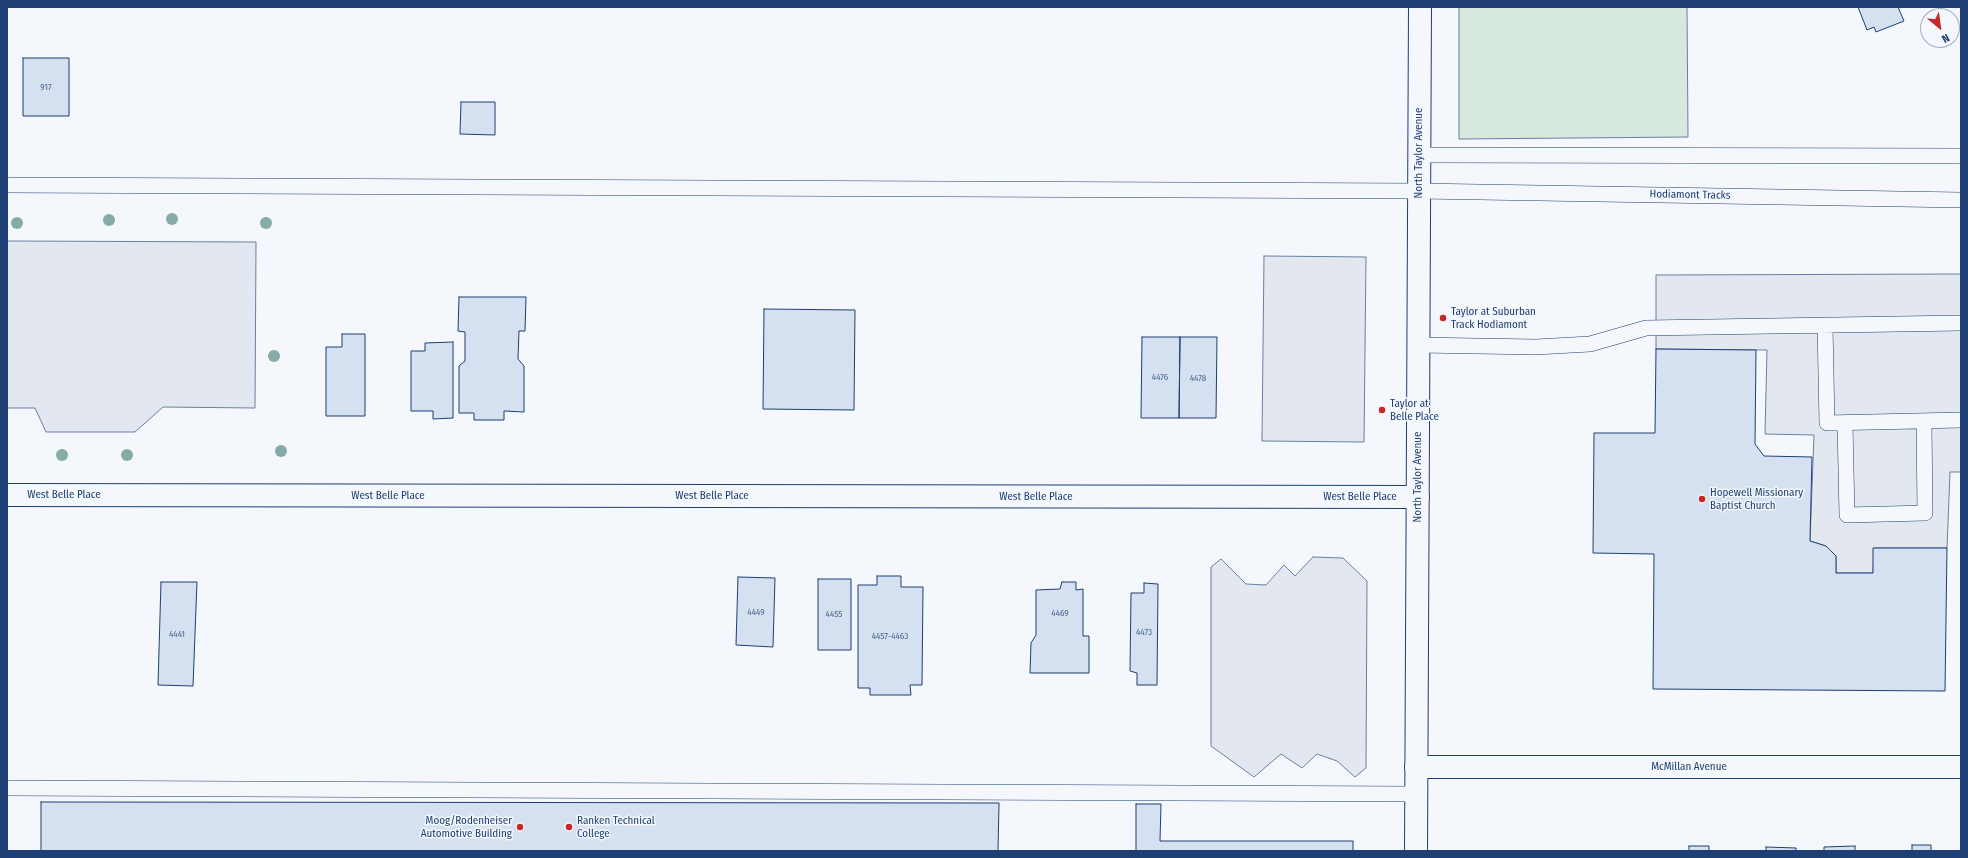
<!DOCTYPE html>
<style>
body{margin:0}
#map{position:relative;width:1968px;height:858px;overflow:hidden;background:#f4f7fb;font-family:"Fira Sans Condensed",sans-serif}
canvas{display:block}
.frame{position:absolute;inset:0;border:8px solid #1d3f73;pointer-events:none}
.north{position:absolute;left:1920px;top:8px;width:40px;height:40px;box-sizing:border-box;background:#f4f7fb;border:1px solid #9eadc5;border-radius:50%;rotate:151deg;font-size:11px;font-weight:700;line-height:16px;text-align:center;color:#1d3f73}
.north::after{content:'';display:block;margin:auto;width:14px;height:18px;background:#c62828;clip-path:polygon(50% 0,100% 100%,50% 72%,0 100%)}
</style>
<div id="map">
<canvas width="1968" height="858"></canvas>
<div class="frame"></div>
<div class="north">N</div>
</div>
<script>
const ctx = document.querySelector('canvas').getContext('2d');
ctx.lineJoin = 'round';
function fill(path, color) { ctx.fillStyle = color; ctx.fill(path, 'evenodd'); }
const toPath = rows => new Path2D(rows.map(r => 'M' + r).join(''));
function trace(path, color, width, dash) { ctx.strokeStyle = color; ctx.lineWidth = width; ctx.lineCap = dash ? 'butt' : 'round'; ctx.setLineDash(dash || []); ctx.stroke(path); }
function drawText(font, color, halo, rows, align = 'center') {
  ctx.font = font + ' "Fira Sans Condensed",sans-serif'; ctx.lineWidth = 3; ctx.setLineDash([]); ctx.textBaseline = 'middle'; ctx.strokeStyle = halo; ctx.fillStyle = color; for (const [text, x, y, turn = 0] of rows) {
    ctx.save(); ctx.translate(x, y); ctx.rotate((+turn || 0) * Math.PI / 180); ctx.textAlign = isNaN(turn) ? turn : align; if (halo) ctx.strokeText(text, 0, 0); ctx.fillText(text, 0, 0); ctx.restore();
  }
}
const green = toPath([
 [1459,7,1687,7,1688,137,1459,139,1459,7]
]);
fill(green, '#d7e8df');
trace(green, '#687fa3', 1);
const parking = toPath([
 [7,241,256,242,255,408,163,407,135,432,46,432,35,408,7,408,7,241],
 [1264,256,1366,257,1364,442,1262,441,1264,256],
 [1961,274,1961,472,1950,472,1947,548,1874,548,1873,573,1836,573,1836,556,1826,546,1810,541,1814,435,1765,434,1767,350,1656,349,1656,275,1961,274],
 [1313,557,1343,558,1367,581,1366,768,1355,777,1337,761,1317,754,1302,768,1281,754,1254,777,1211,746,1211,567,1221,559,1246,584,1266,585,1284,565,1295,576,1313,557]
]);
fill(parking, '#e3e8f0');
trace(parking, '#687fa3', 1);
const building = toPath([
 [1858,7,1898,7,1904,21,1876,32,1874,27,1867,30,1858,7],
 [23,58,69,58,69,116,23,116,23,58],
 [461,102,495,102,495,135,460,134,461,102],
 [459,297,526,297,525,331,519,331,518,359,524,366,524,412,504,411,504,420,474,420,474,413,459,413,459,366,465,361,465,332,458,331,459,297],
 [764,309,855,310,854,410,763,409,764,309],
 [342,334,365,334,365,416,326,416,326,347,342,347,342,334],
 [1142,337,1180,337,1179,418,1141,418,1142,337],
 [1180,337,1217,337,1216,418,1179,418,1180,337],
 [453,342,453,418,433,419,433,411,411,411,411,351,425,351,425,343,453,342],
 [1656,349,1756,350,1755,444,1764,456,1812,457,1810,541,1826,546,1836,556,1836,573,1873,573,1873,548,1947,548,1945,691,1653,689,1654,554,1593,553,1594,433,1655,433,1656,349],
 [877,576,901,576,901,587,923,587,922,685,910,685,911,695,870,695,870,688,858,688,858,585,877,585,877,576],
 [738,577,775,578,773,647,736,645,738,577],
 [818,579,851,579,851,650,818,650,818,579],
 [161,582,197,582,193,686,158,685,161,582],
 [1062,582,1076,582,1076,590,1083,589,1083,636,1089,636,1089,673,1030,673,1031,643,1036,635,1036,590,1060,589,1062,582],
 [1144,583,1158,584,1157,685,1137,685,1137,673,1130,671,1131,593,1144,593,1144,583],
 [41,802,999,803,998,851,41,851,41,802],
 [1136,804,1161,804,1160,841,1353,841,1353,851,1136,851,1136,804],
 [1912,845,1931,845,1931,851,1912,851,1912,845],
 [1689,846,1709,846,1709,851,1689,851,1689,846],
 [1855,846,1855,851,1824,851,1824,847,1855,846],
 [1766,847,1796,848,1796,851,1766,851,1766,847]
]);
fill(building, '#d5e0f0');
trace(building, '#1d3f73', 1);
const service = toPath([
 [1419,155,1961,156],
 [7,185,1419,191,1961,200],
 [1825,325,1827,423,1961,420],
 [1418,345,1536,347,1590,344,1646,328,1961,323],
 [1845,423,1847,515,1925,513,1924,421],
 [7,788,1416,794]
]);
const minor = toPath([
 [7,495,1418,497],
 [1416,767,1961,767]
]);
const tertiary = toPath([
 [1416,851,1420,7]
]);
trace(service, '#1d3f73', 16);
trace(minor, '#1d3f73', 24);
trace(tertiary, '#1d3f73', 24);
trace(service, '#f4f7fb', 15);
trace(minor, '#f4f7fb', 22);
trace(tertiary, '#f4f7fb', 22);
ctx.fillStyle = '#86aba6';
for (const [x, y] of [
 [172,219],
 [109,220],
 [17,223],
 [266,223],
 [274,356],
 [281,451],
 [62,455],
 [127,455]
]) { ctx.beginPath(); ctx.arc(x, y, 6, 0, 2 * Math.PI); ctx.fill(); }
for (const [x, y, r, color] of [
 [1443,318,4,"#c62828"],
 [1382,410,4,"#c62828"],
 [1702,499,4,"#c62828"],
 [520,827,4,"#c62828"],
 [569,827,4,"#c62828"]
]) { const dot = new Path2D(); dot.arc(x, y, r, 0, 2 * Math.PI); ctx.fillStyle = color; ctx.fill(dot); trace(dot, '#f4f7fb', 1.5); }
drawText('9px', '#4b6792', null, [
 ["917",46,87],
 ["4476",1160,377],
 ["4478",1198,378],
 ["4449",756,612],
 ["4469",1060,613],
 ["4455",834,614],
 ["4473",1144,632],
 ["4441",177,634],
 ["4457-4463",890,636]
]);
drawText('11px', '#1d3f73', '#f4f7fb', [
 ["North Taylor Avenue",1419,153,-90],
 ["Hodiamont Tracks",1690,195,1],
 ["North Taylor Avenue",1418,477,-90],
 ["West Belle Place",64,495],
 ["West Belle Place",388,496],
 ["West Belle Place",712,496],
 ["West Belle Place",1036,497],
 ["West Belle Place",1360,497],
 ["McMillan Avenue",1689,767]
]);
drawText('11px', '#1d3f73', '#f4f7fb', [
 ["Taylor at Suburban",1451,312],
 ["Track Hodiamont",1451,325],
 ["Taylor at",1390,404],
 ["Belle Place",1390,417],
 ["Hopewell Missionary",1710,493],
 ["Baptist Church",1710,506],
 ["Moog/Rodenheiser",512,821,"right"],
 ["Automotive Building",512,834,"right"],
 ["Ranken Technical",577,821],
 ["College",577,834]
], 'left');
</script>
